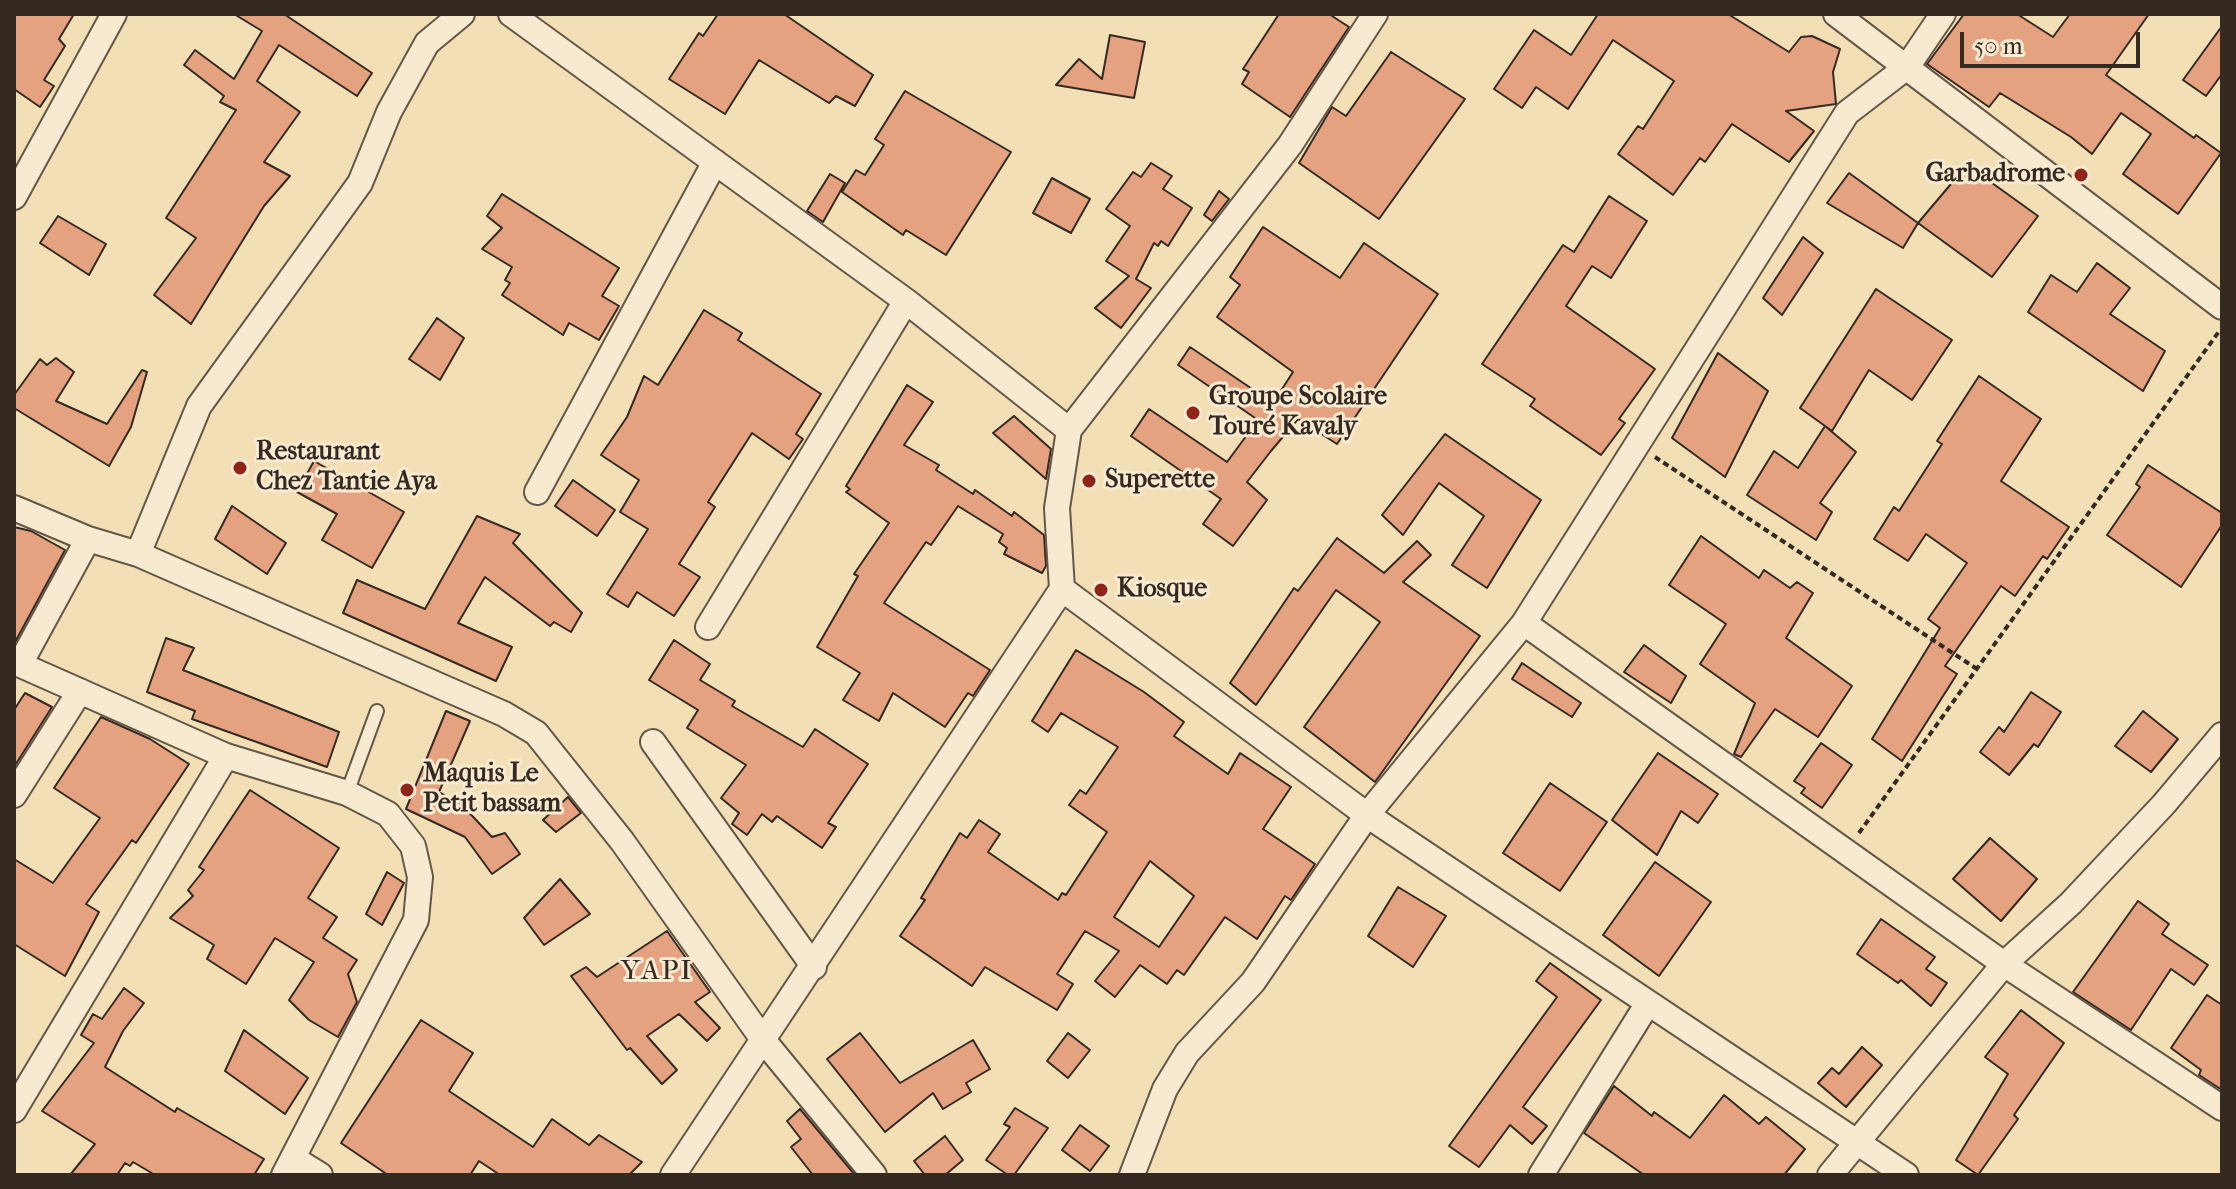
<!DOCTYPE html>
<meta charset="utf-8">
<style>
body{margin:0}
#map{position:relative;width:2236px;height:1189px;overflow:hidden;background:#f3dfb6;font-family:"IM FELL French Canon",serif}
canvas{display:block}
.frame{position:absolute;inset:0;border:16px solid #352a22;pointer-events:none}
.scale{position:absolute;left:1960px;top:32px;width:180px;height:36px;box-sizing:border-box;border:4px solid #352a22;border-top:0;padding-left:10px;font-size:24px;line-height:28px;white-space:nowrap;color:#352a22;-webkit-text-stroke:6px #f7ead0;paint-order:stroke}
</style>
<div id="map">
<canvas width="2236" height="1189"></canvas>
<div class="frame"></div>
<div class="scale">50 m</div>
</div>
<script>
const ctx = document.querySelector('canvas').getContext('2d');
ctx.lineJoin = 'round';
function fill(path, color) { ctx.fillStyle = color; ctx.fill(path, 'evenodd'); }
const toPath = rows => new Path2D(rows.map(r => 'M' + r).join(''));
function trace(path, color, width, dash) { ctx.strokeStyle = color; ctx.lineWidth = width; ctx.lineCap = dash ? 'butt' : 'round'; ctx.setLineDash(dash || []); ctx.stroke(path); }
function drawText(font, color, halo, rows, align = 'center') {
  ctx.font = font + ' "IM FELL French Canon",serif'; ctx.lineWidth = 6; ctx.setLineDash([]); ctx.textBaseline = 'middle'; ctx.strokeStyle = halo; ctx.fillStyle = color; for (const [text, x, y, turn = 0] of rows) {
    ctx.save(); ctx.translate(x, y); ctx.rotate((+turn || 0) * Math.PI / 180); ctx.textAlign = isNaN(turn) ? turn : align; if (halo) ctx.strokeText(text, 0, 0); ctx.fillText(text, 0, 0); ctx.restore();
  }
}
const building = toPath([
 [14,14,74,14,59,39,65,46,44,80,54,86,40,107,14,89,14,14],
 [234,14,284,14,372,73,357,96,279,45,257,81,300,112,264,162,290,176,264,206,191,324,154,295,196,238,166,218,236,110,220,102,224,96,184,65,195,50,234,79,262,31,234,14],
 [718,14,784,14,873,75,855,106,836,96,829,103,759,60,725,114,669,79,699,33,703,36,718,14],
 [1279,14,1329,14,1349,27,1290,117,1242,84,1249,72,1243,69,1279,14],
 [1598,14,1728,14,1789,52,1801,37,1812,36,1840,49,1833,72,1836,104,1786,111,1814,131,1789,162,1732,124,1705,162,1700,158,1673,195,1618,154,1638,126,1643,129,1674,81,1613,40,1568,109,1536,87,1522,108,1494,89,1534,30,1571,55,1598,14],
 [1964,14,2017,14,2053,37,2070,14,2149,14,2106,75,2194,138,2196,135,2221,153,2178,214,2123,174,2151,134,2121,113,2092,154,2071,137,2000,93,1989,107,1927,64,1964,14],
 [2222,26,2222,74,2206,96,2183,80,2222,26],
 [1110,35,1145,42,1134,98,1056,85,1079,59,1102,79,1110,35],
 [1391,52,1465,99,1379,219,1299,163,1332,107,1346,116,1391,52],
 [905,91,1011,152,946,255,906,230,903,235,842,192,856,170,865,175,884,145,875,139,905,91],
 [1151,163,1172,176,1163,189,1192,208,1168,246,1161,241,1158,246,1154,243,1136,279,1151,288,1121,328,1095,308,1129,276,1106,261,1130,226,1106,209,1133,172,1141,177,1151,163],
 [1967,165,2038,216,1992,277,1918,223,1967,165],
 [1849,173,1918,223,1903,248,1827,203,1849,173],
 [830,174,845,183,823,222,807,211,830,174],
 [1052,178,1090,199,1071,233,1033,213,1052,178],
 [1219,191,1229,199,1212,221,1204,215,1219,191],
 [502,194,619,268,602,296,619,306,599,340,569,323,563,335,502,295,510,283,505,280,512,267,482,249,502,228,487,216,502,194],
 [1609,196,1647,221,1611,278,1592,266,1566,306,1655,369,1619,419,1625,423,1601,455,1530,406,1535,399,1482,364,1563,245,1574,252,1609,196],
 [58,216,106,244,89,275,40,243,58,216],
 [1263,227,1340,278,1364,243,1438,294,1337,444,1298,419,1271,451,1247,482,1267,500,1233,546,1203,524,1221,499,1131,436,1149,409,1227,462,1258,420,1178,365,1190,347,1273,403,1293,372,1217,317,1240,285,1230,277,1263,227],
 [1803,237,1823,253,1782,315,1763,298,1803,237],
 [2097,263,2130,288,2110,314,2165,351,2143,391,2028,312,2051,275,2077,292,2097,263],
 [1876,289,1952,340,1912,400,1869,370,1832,431,1800,408,1876,289],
 [704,310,742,333,738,340,821,394,796,434,803,439,789,459,752,433,708,502,715,507,679,564,700,577,674,616,637,592,628,607,607,594,648,529,620,512,639,480,601,455,627,417,644,376,658,385,704,310],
 [437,318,464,338,440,380,409,359,437,318],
 [1718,353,1768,391,1725,477,1672,438,1718,353],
 [56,358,74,372,56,401,107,424,142,370,147,372,131,427,109,466,14,408,14,395,40,359,47,365,56,358],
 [1979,376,2041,419,2001,481,2069,527,2047,559,2043,556,2015,596,2001,586,1945,666,1957,674,1902,761,1872,739,1940,628,1928,619,1967,563,1926,534,1908,561,1874,539,1894,507,1899,511,1942,444,1937,441,1979,376],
 [907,385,933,402,904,445,939,465,936,470,973,494,975,490,1012,516,1014,512,1044,535,1046,566,1042,573,1004,554,1007,548,999,542,1003,534,958,506,931,545,926,542,884,603,990,670,973,696,968,693,945,727,893,693,879,721,843,700,860,673,817,647,858,576,854,574,889,523,846,492,850,489,846,486,907,385],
 [1014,416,1051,449,1046,479,993,433,1014,416],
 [1825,426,1856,452,1820,503,1832,512,1816,540,1747,495,1774,451,1798,468,1825,426],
 [1445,434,1541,500,1487,588,1452,565,1484,516,1439,483,1403,535,1382,515,1445,434],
 [314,461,404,512,372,568,322,540,337,514,297,492,314,461],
 [2148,465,2222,513,2222,525,2181,587,2107,535,2140,487,2136,484,2148,465],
 [573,480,615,510,597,536,555,506,573,480],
 [232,506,286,543,267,574,215,539,232,506],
 [477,516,520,534,513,543,582,613,571,632,554,622,550,626,485,577,458,623,512,647,496,681,343,613,357,580,425,609,477,516],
 [14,527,31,531,65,550,14,644,14,527],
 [1701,536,1759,578,1764,570,1790,588,1797,582,1813,593,1786,638,1852,686,1818,737,1775,709,1741,757,1734,754,1755,703,1700,664,1726,624,1669,585,1701,536],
 [1337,538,1384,573,1417,541,1431,555,1403,582,1480,636,1375,782,1304,727,1380,622,1336,590,1256,705,1230,683,1294,588,1298,591,1337,538],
 [166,638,194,648,183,670,339,732,327,767,192,719,195,711,147,692,166,638],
 [674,640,710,664,700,680,735,701,732,706,803,747,815,729,868,764,828,823,836,827,822,848,777,816,772,822,762,814,747,835,732,824,739,813,721,798,746,765,687,728,698,710,649,680,674,640],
 [1644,645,1686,676,1671,703,1624,672,1644,645],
 [1076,650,1144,692,1184,722,1174,736,1228,774,1240,753,1291,787,1263,829,1315,864,1291,900,1285,896,1257,939,1225,917,1184,975,1177,970,1167,984,1140,965,1115,997,1095,981,1119,951,1085,931,1057,974,1073,984,1057,1010,985,967,972,986,900,936,925,900,921,898,960,833,967,838,979,820,1000,834,988,852,1058,900,1062,893,1066,895,1107,832,1069,805,1080,790,1086,794,1118,747,1061,713,1048,732,1032,721,1076,650],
 [1150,861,1194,896,1159,947,1114,917,1150,861],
 [1522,663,1581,703,1572,717,1512,679,1522,663],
 [2031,692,2061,712,2038,747,2034,744,2009,775,1980,752,1999,727,2004,732,2031,692],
 [25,693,52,707,14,767,14,710,25,693],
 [446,711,470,721,439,792,462,805,492,837,505,833,520,854,492,874,465,837,406,809,446,711],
 [2143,711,2178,739,2151,772,2115,746,2143,711],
 [101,717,150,739,189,764,136,843,132,840,86,904,99,912,65,976,14,944,14,859,53,883,100,818,54,788,101,717],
 [1821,743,1852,765,1822,808,1801,793,1805,788,1794,781,1821,743],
 [1658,753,1718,794,1698,823,1681,811,1657,855,1612,820,1658,753],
 [1550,783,1607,822,1560,891,1503,853,1550,783],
 [250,790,339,848,308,898,337,917,323,938,357,960,348,974,357,1002,338,1037,309,1020,289,1000,314,962,275,938,246,984,207,959,214,945,170,918,193,896,188,890,204,870,199,867,250,790],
 [568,797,581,813,556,832,543,820,568,797],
 [1990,838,2037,879,2001,921,1953,879,1990,838],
 [1655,862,1711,902,1659,976,1603,935,1655,862],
 [387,872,404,883,382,925,366,914,387,872],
 [560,879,590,914,544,945,524,918,560,879],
 [1398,887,1446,916,1413,967,1368,936,1398,887],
 [2138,901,2169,924,2162,934,2208,965,2194,985,2171,969,2131,1030,2073,992,2138,901],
 [1881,919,1935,957,1926,969,1947,983,1931,1006,1901,980,1898,983,1857,954,1881,919],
 [667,931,710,992,695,1002,720,1028,707,1041,679,1014,647,1036,677,1070,662,1084,630,1048,627,1050,571,976,586,967,597,977,667,931],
 [1550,963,1601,1000,1523,1107,1547,1126,1532,1144,1510,1125,1479,1167,1449,1146,1557,997,1536,981,1550,963],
 [124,988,144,1003,123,1031,105,1067,175,1112,177,1108,264,1159,254,1175,155,1175,133,1162,130,1166,125,1163,117,1175,70,1175,95,1144,42,1111,94,1043,81,1035,93,1014,102,1019,124,988],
 [2207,995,2222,1005,2222,1090,2199,1075,2201,1070,2171,1048,2207,995],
 [2021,1010,2064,1043,2014,1115,2018,1119,1978,1175,1956,1160,2008,1074,1985,1057,2021,1010],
 [421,1020,473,1053,449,1091,533,1147,552,1119,589,1145,599,1135,642,1162,629,1175,500,1175,479,1161,470,1175,388,1175,341,1143,421,1020],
 [244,1030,308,1078,285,1114,225,1071,244,1030],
 [860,1033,900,1083,973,1040,990,1069,966,1083,971,1092,943,1109,933,1093,885,1132,827,1059,860,1033],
 [1068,1033,1090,1050,1068,1078,1047,1061,1068,1033],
 [1862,1047,1882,1065,1846,1107,1818,1083,1832,1068,1839,1074,1862,1047],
 [1614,1086,1652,1116,1654,1112,1690,1138,1724,1095,1759,1124,1766,1117,1805,1149,1784,1175,1644,1175,1584,1133,1614,1086],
 [1015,1108,1048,1128,1014,1175,1008,1175,986,1160,1010,1127,1004,1124,1015,1108],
 [800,1109,855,1175,813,1175,791,1147,801,1139,787,1121,800,1109],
 [1080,1125,1109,1146,1090,1171,1062,1150,1080,1125],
 [945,1136,963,1160,945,1175,925,1175,914,1161,945,1136]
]);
fill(building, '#e4a281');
trace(building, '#352a22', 2);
const service = toPath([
 [347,793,377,711]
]);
const minor = toPath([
 [511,14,906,301,1069,430,1057,508,1062,589,673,1175],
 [1836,14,2222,307],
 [14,197,114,14],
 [1069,430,1290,145,1375,14],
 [537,492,715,162],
 [14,508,88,539,138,554,504,714,536,733,622,841,764,1041,874,1175],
 [138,554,199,406,360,183,389,112,427,43,462,14],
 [1062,589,1367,815,1906,1175],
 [1524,623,2004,964,2222,1108],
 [708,627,906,301],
 [14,662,226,756,347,793,388,814,413,846,420,877,416,920,284,1175],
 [20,664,88,539],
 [653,742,814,967],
 [14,795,80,691],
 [14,1110,226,756],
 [294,1159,320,1175],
 [1132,1175,1165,1089,1187,1053,1253,982,1367,815,1524,623,1847,113,1907,67,1943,14],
 [1541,1175,1648,1003],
 [1830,1175,2004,964,2071,903,2164,804,2222,735]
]);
trace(service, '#645747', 16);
trace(minor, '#645747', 28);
trace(toPath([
 [1655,457,1977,669],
 [1859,833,2220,330]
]), '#352a22', 4, [6, 4]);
trace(service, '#f7ead0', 12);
trace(minor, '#f7ead0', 24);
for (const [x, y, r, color] of [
 [2081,175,8,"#8f2418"],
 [1193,413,8,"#8f2418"],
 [240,468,8,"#8f2418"],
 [1089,481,8,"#8f2418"],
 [1101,590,8,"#8f2418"],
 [407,790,8,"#8f2418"]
]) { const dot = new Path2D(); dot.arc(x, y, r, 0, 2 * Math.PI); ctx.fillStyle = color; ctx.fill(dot); trace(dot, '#f7ead0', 3); }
drawText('bold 26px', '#352a22', '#f7ead0', [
 ["Garbadrome",2065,175,"right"],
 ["Groupe Scolaire",1209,398],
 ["Touré Kavaly",1209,428],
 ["Restaurant",256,453],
 ["Chez Tantie Aya",256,483],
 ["Superette",1105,481],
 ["Kiosque",1117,590],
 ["Maquis Le",423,775],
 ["Petit bassam",423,805]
], 'left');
ctx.letterSpacing = '2px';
drawText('28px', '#352a22', '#f7ead0', [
 ["YAPI",657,972]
]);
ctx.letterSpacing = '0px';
</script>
